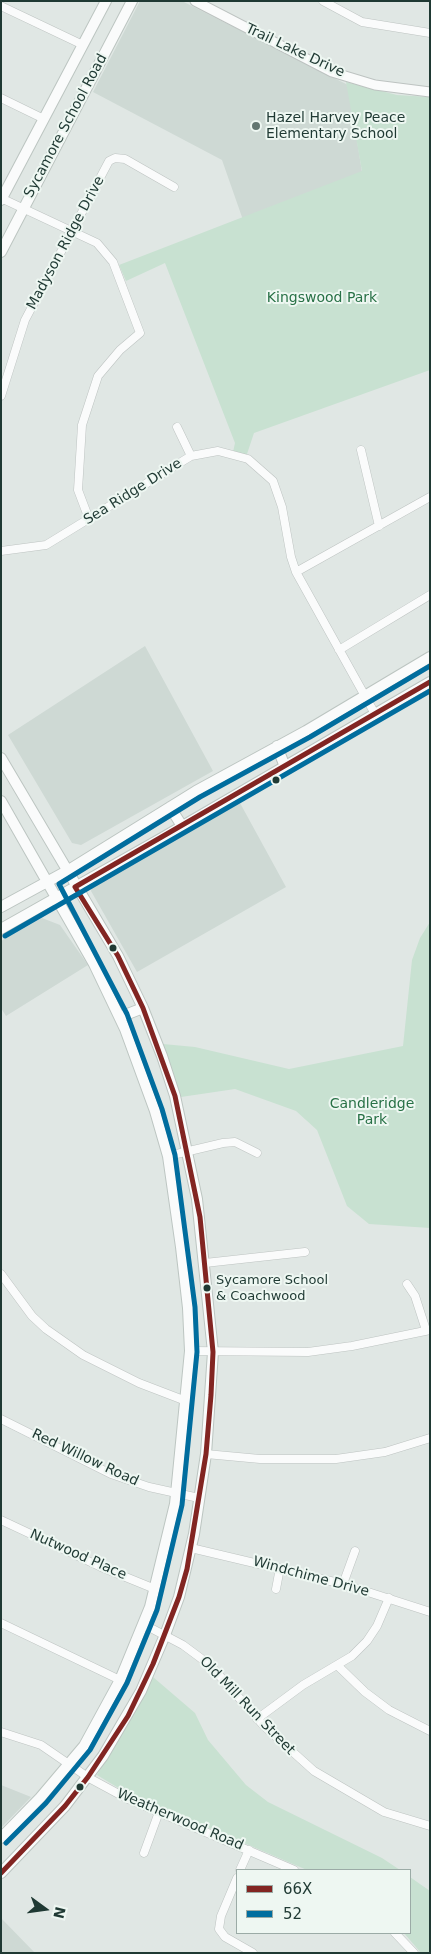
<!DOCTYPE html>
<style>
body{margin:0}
#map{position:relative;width:431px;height:1954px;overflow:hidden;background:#e0e7e4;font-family:"DejaVu Sans",sans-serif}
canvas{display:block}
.frame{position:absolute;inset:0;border:2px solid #1f3933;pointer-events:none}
.legend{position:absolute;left:236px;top:1869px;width:175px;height:65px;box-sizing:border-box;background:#eef7f2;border:1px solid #9baba6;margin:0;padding:6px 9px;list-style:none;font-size:15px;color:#1f3933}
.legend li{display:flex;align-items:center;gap:10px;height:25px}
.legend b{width:25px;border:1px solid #9baba6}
.north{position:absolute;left:20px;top:1884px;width:50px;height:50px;-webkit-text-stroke:4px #eef7f2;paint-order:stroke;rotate:104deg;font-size:14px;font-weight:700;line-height:20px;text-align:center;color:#1f3933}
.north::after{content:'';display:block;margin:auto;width:18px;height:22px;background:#1f3933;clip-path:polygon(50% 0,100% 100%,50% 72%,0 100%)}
</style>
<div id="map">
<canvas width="431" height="1954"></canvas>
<div class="frame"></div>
<ul class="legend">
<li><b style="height:6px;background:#822522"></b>66X</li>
<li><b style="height:6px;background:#006d9e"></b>52</li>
</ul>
<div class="north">N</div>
</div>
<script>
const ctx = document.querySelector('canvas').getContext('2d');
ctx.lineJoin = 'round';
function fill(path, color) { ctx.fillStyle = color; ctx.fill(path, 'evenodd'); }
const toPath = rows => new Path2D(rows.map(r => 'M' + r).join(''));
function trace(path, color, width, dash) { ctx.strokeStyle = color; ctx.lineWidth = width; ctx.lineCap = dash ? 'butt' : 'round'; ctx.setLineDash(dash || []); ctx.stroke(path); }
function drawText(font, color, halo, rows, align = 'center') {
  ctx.font = font + ' "DejaVu Sans",sans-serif'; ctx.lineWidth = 4; ctx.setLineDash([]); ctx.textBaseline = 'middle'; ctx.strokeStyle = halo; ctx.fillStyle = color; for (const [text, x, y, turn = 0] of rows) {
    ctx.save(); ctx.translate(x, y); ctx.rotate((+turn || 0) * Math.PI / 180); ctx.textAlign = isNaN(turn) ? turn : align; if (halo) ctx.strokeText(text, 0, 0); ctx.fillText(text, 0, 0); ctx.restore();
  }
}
fill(toPath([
 [140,1,182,1,348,85,363,178,243,220,222,160,93,92],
 [145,646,213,771,81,845,72,843,8,735],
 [240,803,286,887,137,972,91,891,92,885],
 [42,918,60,925,88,965,6,1016,1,1008,1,941],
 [1,1785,31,1797,1,1828],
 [1,1918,35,1953,1,1953]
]), '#ced9d4');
fill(toPath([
 [346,82,397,95,430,97,430,370,254,433,246,457,233,452,235,443,165,263,126,281,119,265,362,171],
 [430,922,430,1228,369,1224,347,1206,317,1130,296,1111,235,1089,181,1097,163,1044,195,1047,289,1069,403,1046,412,960,420,938],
 [153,1677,195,1713,208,1740,246,1785,268,1802,382,1858,400,1870,307,1870,125,1792,97,1775],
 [410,1877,430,1891,430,1953,421,1953,404,1933,410,1933]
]), '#c8e1d1');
const minor = toPath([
 [323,1,362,22,430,33],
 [1,6,83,45],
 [1,98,44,119],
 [1,198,97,243,113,262,140,333,120,350,98,376,82,425,78,490,89,519],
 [1,396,25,320,109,161,115,158,125,159,174,187],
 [177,427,191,456],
 [361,450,379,526],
 [1,551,46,545,191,456,218,451,248,459,273,481,282,507,291,557,296,572,375,714],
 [296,572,430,497],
 [339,650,430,595],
 [168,1156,223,1143,235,1142,257,1153],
 [205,1263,305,1252],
 [1,1274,32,1316,46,1329,83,1355,139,1383,186,1401],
 [407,1284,415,1296,426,1330],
 [190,1351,308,1352,352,1346,430,1330],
 [1,1419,111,1474,149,1487,199,1498],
 [206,1454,260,1459,336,1459,385,1452,430,1438],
 [1,1520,101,1567,155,1589],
 [191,1548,343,1584,430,1612],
 [343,1584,355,1551],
 [276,1589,280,1568],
 [1,1623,120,1680],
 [143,1624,183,1645,210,1665,264,1726,314,1771,384,1812,430,1826],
 [337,1665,365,1692,389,1710,430,1731],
 [257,1719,303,1685,352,1656,367,1641,377,1626,389,1598],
 [1,1732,41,1745,89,1778,126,1798,294,1870],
 [144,1853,159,1812],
 [240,1870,249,1850],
 [237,1878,221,1916,219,1929,225,1937,253,1953],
 [395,1933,414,1953]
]);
const tertiary = toPath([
 [195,1,332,72,375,85,430,92]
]);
const secondary = toPath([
 [1,200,106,1],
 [1,252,132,1],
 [277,746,285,767],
 [1,758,118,956,143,1008,162,1056,175,1096,197,1199,213,1352,206,1454,194,1534,179,1597,165,1635,141,1691,103,1756,65,1806,1,1873],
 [1,801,94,964,125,1029,155,1111,168,1156,181,1247,188,1308,190,1351,175,1504,150,1607,120,1680,84,1746,40,1798,1,1838],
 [170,807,182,826],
 [1,907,67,871,196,791,306,731,430,657],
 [1,929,162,838,430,682],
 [120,1017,143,1008]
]);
trace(minor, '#bdc3c1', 9);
trace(tertiary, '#bdc3c1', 11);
trace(secondary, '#bcc5c1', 12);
trace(minor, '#fafbfb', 8);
trace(tertiary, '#fafbfb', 9);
trace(secondary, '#fafbfb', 10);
trace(toPath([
 [75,887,430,682],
 [1,1873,65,1806,88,1777,128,1716,153,1664,179,1597,187,1569,206,1454,211,1395,213,1352,200,1217,175,1096,143,1008,118,956,75,887]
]), '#822522', 5);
trace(toPath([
 [5,936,430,691],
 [6,1843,46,1803,90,1750,127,1683,157,1610,182,1505,197,1352,195,1307,175,1155,162,1109,127,1014,59,884,200,797,310,737,430,666]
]), '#006d9e', 5);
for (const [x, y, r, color] of [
 [256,126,5,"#637671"],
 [276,780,4.5,"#1f3933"],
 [113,948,4.5,"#1f3933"],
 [207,1288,4.5,"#1f3933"],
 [80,1787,4.5,"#1f3933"]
]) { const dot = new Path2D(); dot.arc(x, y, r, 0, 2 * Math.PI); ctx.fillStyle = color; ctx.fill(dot); trace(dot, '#eef7f2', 2); }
drawText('13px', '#1f3933', '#eef7f2', [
 ["Sycamore School",216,1281],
 ["& Coachwood",216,1297]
], 'left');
drawText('14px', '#1f3933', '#eef7f2', [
 ["Trail Lake Drive",295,51,25],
 ["Sycamore School Road",66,126,-62],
 ["Madyson Ridge Drive",66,243,-62],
 ["Sea Ridge Drive",133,492,-32],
 ["Red Willow Road",85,1458,25],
 ["Nutwood Place",78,1555,24],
 ["Windchime Drive",311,1577,15],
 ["Old Mill Run Street",247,1706,46],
 ["Weatherwood Road",180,1820,23]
]);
drawText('14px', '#1f3933', '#eef7f2', [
 ["Hazel Harvey Peace",266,118],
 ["Elementary School",266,134]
], 'left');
drawText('14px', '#287146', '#eef7f2', [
 ["Kingswood Park",322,298],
 ["Candleridge",372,1104],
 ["Park",372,1120]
]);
</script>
